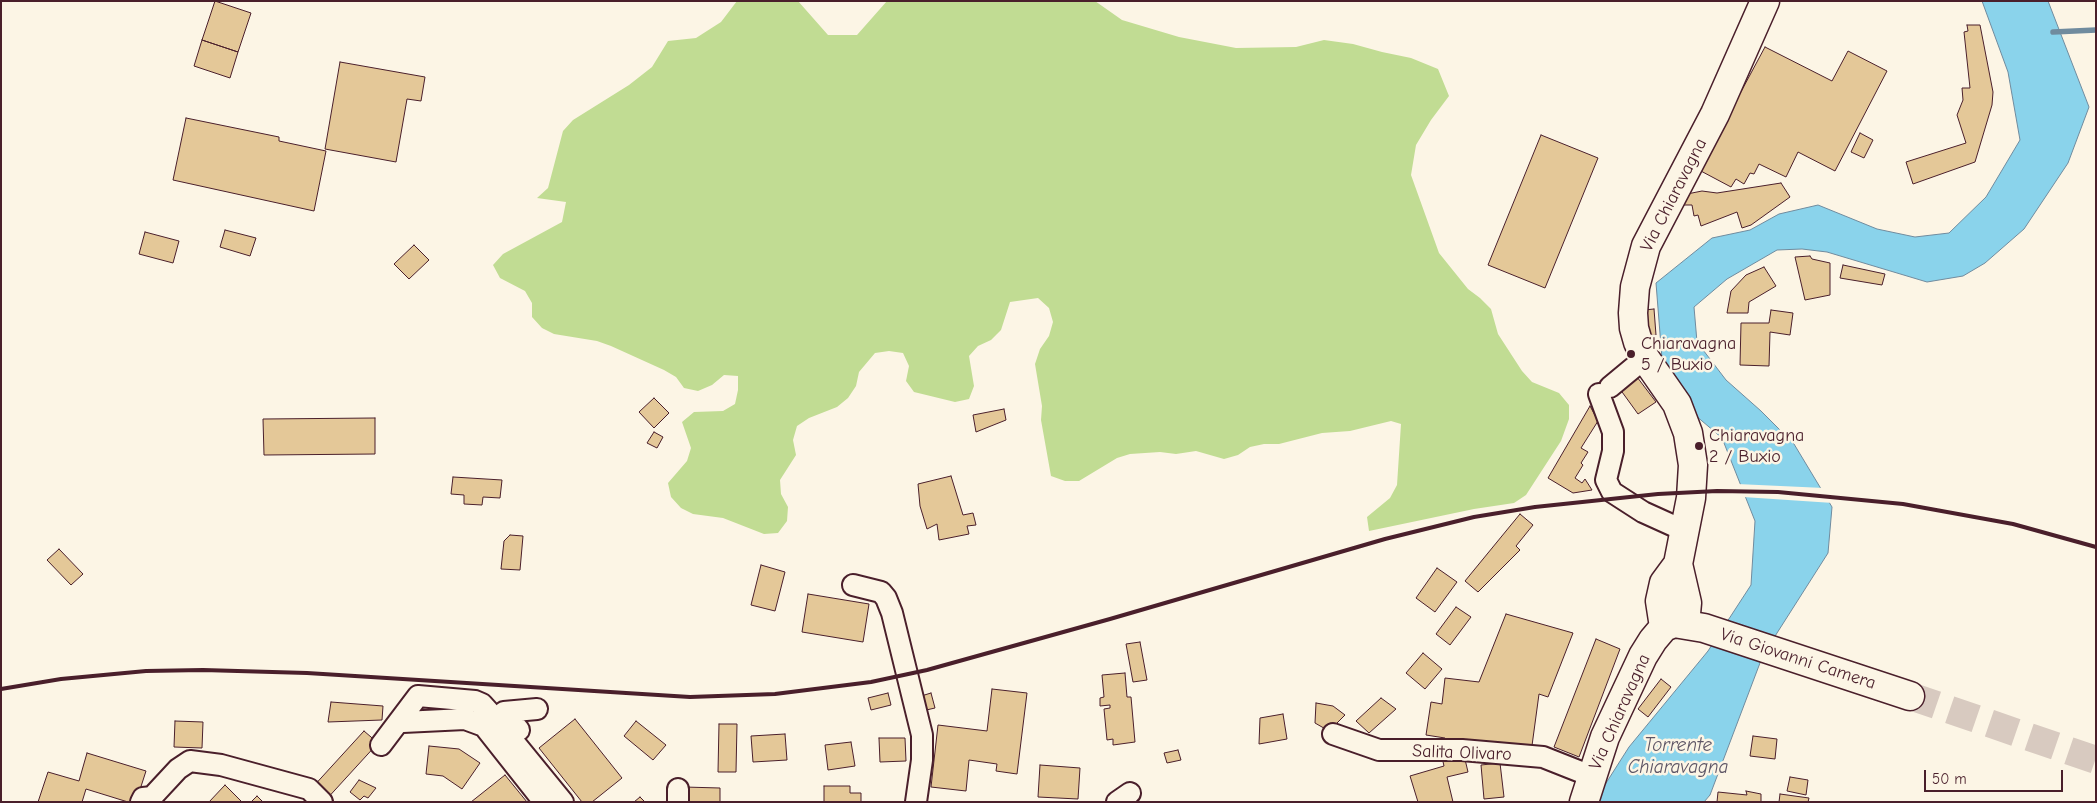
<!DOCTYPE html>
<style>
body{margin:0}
#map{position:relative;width:2097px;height:803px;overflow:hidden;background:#fcf5e5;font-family:"Comic Neue",sans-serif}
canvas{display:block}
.frame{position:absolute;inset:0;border:2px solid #4a1f2b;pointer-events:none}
.scale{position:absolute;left:1924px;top:770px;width:139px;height:22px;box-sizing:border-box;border:2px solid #4a1f2b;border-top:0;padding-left:6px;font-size:15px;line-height:18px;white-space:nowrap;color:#4a1f2b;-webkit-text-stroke:4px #fcf5e5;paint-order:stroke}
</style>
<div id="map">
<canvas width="2097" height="803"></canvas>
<div class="frame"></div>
<div class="scale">50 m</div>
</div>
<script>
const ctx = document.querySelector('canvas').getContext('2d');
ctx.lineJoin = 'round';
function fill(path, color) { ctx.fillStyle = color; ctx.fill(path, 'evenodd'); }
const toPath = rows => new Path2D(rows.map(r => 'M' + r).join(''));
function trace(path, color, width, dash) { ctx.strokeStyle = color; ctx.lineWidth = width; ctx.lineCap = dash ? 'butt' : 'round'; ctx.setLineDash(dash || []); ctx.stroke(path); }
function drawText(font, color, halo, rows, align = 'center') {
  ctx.font = font + ' "Comic Neue",sans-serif'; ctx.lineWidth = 5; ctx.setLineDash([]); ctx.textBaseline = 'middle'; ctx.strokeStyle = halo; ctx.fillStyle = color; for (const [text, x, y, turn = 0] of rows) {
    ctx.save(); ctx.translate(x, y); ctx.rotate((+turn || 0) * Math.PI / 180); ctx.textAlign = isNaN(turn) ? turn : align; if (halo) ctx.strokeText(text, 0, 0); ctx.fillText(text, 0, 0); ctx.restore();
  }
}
fill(toPath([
 [737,1,798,1,828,35,857,35,887,1,1095,1,1122,20,1179,37,1236,48,1296,47,1324,40,1353,44,1382,52,1411,58,1438,69,1449,96,1431,120,1416,145,1411,175,1439,253,1468,289,1480,298,1491,309,1498,334,1522,371,1532,382,1559,393,1569,405,1569,419,1561,441,1526,495,1514,503,1474,509,1369,531,1367,517,1390,498,1397,485,1401,424,1391,421,1350,431,1322,433,1279,444,1264,444,1250,447,1238,455,1224,459,1196,451,1176,454,1160,452,1130,454,1117,458,1079,481,1065,481,1051,476,1041,420,1042,406,1035,364,1040,349,1049,336,1053,322,1049,308,1038,298,1010,302,1001,330,991,340,978,346,969,356,974,386,969,399,955,402,914,392,906,381,909,366,903,353,889,351,875,353,859,372,856,386,848,398,837,407,809,418,797,426,793,440,796,455,780,480,781,494,788,507,787,521,778,533,764,534,723,518,693,514,681,508,671,497,668,483,687,461,691,448,682,422,694,412,723,411,735,404,738,390,738,376,724,375,712,385,698,391,684,388,676,377,664,370,611,346,597,341,554,334,542,328,532,317,532,303,525,291,500,278,493,265,503,254,562,222,566,202,537,198,548,188,563,131,573,120,629,85,652,67,668,41,696,38,721,22]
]), '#c1dc93');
const water = toPath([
 [1982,1,2048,1,2089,107,2068,163,2024,229,1985,263,1963,276,1927,282,1827,252,1802,249,1777,250,1727,279,1694,307,1697,342,1726,380,1761,411,1794,444,1832,507,1828,553,1763,655,1710,795,1704,802,1594,802,1629,747,1708,651,1751,585,1755,521,1722,438,1695,415,1662,359,1656,283,1712,238,1750,230,1779,214,1818,205,1877,229,1915,237,1949,233,1986,197,2020,140,2008,72,1982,1]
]);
fill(water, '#8ad3eb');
trace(water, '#708b9e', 1);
fill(toPath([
 [1737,484,1824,488,1833,503,1743,497]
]), '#fcf5e5');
trace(toPath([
 [2053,32,2096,30]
]), '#708b9e', 5.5);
const building = toPath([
 [215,1,251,13,238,52,202,40,215,1],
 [1967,25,1980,25,1993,92,1992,105,1975,162,1913,184,1906,162,1966,143,1957,115,1963,100,1962,88,1970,88,1964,32,1968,31,1967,25],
 [202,40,238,52,230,78,194,66,202,40],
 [1765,47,1832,81,1848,51,1887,71,1835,171,1798,152,1786,177,1759,164,1754,174,1750,173,1744,184,1736,179,1731,187,1699,170,1765,47],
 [340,62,425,77,421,101,407,99,396,162,325,149,340,62],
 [186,118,279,137,279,141,326,151,314,211,173,180,186,118],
 [1860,133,1873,140,1864,158,1851,152,1860,133],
 [1541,135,1598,158,1545,288,1488,265,1541,135],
 [1781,183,1790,197,1751,225,1742,228,1737,212,1701,226,1698,215,1694,216,1692,205,1682,205,1687,194,1702,191,1717,193,1781,183],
 [225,230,256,238,250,256,220,247,225,230],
 [145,232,179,241,173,263,139,254,145,232],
 [414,245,429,260,409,279,394,264,414,245],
 [1810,256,1812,259,1830,263,1830,295,1805,300,1795,257,1810,256],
 [1843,265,1885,274,1882,285,1840,278,1843,265],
 [1764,267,1776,286,1749,302,1748,313,1727,313,1731,291,1746,275,1764,267],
 [1654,309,1656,335,1646,336,1644,310,1654,309],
 [1771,310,1793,313,1790,335,1770,332,1769,366,1740,365,1741,323,1769,323,1771,310],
 [1634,373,1656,402,1638,414,1617,385,1634,373],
 [654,398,669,413,654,428,639,412,654,398],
 [1590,406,1598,421,1581,448,1588,452,1581,463,1583,465,1575,478,1582,483,1585,479,1592,490,1573,493,1548,478,1590,406],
 [1004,409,1006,420,976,432,973,415,1004,409],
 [375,418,375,454,264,455,263,419,375,418],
 [654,432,663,437,657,448,647,443,654,432],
 [951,476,963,515,973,513,976,525,967,526,969,534,939,540,937,524,927,529,920,506,918,484,951,476],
 [453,477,502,480,500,498,483,497,482,505,464,504,464,495,451,494,453,477],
 [1520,514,1533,525,1516,546,1520,550,1478,592,1465,581,1520,514],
 [510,535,523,536,520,570,501,569,504,541,510,535],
 [59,549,83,574,71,585,47,560,59,549],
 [761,565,785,572,775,611,751,605,761,565],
 [1437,568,1457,582,1435,612,1416,598,1437,568],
 [808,594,869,604,863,642,802,632,808,594],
 [1456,607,1471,617,1450,645,1436,634,1456,607],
 [1506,614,1573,633,1548,697,1539,694,1531,753,1445,745,1445,738,1426,735,1431,702,1442,704,1445,678,1479,682,1506,614],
 [1596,639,1620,649,1579,757,1554,747,1596,639],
 [1140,642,1147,680,1133,682,1126,644,1140,642],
 [1423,653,1442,669,1425,689,1406,673,1423,653],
 [1125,673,1127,697,1131,697,1135,742,1113,745,1113,739,1107,740,1104,709,1110,708,1110,705,1100,706,1100,698,1104,697,1102,675,1125,673],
 [1661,679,1671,687,1648,717,1638,709,1661,679],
 [992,689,1027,693,1017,774,996,771,997,764,969,760,966,791,931,787,938,725,987,731,992,689],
 [888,693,891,705,871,710,868,698,888,693],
 [931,693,935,708,922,711,918,697,931,693],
 [1381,698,1396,709,1369,733,1356,721,1381,698],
 [331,702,383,706,382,720,328,722,331,702],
 [1316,703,1333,706,1345,715,1329,731,1315,723,1316,703],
 [1283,714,1287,739,1259,744,1260,718,1283,714],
 [575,719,622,778,592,802,582,802,539,748,575,719],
 [175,721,203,722,202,748,174,747,175,721],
 [636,721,666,745,653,760,624,736,636,721],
 [719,724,737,724,736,772,718,772,719,724],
 [364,731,378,743,324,802,311,789,364,731],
 [785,734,787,760,753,762,751,736,785,734],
 [1753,736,1777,739,1775,759,1750,756,1753,736],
 [879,738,905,738,906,761,880,762,879,738],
 [851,742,855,766,828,770,825,745,851,742],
 [429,746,459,749,480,763,462,789,443,776,426,774,429,746],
 [1178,750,1181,760,1167,763,1164,753,1178,750],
 [87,753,146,771,136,802,128,802,86,789,82,802,38,802,48,772,79,781,87,753],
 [1441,753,1464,755,1468,772,1447,777,1453,802,1418,802,1410,776,1444,766,1441,753],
 [1500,763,1504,797,1484,799,1481,765,1500,763],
 [1040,765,1080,768,1078,799,1038,797,1040,765],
 [505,775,527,802,471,802,505,775],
 [1790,777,1808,780,1806,795,1787,791,1790,777],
 [359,780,376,788,368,798,364,796,360,800,350,792,359,780],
 [225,785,242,802,209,802,225,785],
 [824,786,850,786,850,793,861,793,861,802,824,802,824,786],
 [684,787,720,788,720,802,684,802,684,787],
 [1746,791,1761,794,1761,802,1717,802,1718,792,1747,795,1746,791],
 [1780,794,1809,798,1808,802,1779,802,1780,794],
 [257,796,263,802,251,802,257,796],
 [640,797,645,802,634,802,640,797]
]);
fill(building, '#e4c898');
trace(building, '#4a1f2b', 1);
trace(toPath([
 [1910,696,2096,760]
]), '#d8cac0', 28, [28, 14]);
const street = toPath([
 [1610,387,1645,358],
 [1599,394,1613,432,1613,451,1606,480,1612,492,1643,512,1685,531],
 [853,585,881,592,886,598,892,613,922,735,922,760,916,802],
 [403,722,465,719,484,726,544,802],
 [519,730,504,712,537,709],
 [1333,734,1379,750,1462,750,1543,757,1591,776],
 [381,745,418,696,475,701,482,704,492,715,563,802],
 [678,789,678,802],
 [141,802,143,798,152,797,178,769,190,761,221,765,309,789,322,802],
 [1117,802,1130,793]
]);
const secondary = toPath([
 [1678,564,1687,603,1685,624],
 [1664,627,1660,601,1664,583,1678,564,1691,498,1693,465,1688,433,1677,404,1645,358,1638,342,1634,328,1633,313,1635,287,1646,246,1715,114,1765,1],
 [1584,802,1605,737,1643,656,1653,640,1664,627,1674,623,1704,628,1910,696]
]);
trace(street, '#4a1f2b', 24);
trace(secondary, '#4a1f2b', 31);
trace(street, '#fcf5e5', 20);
trace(secondary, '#fcf5e5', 28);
trace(toPath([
 [1,689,61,679,146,671,203,670,307,673,690,697,775,694,871,682,927,670,1110,619,1385,539,1474,517,1535,507,1658,494,1717,491,1778,492,1903,504,2013,524,2096,547]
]), '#4a1f2b', 4);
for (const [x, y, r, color] of [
 [1631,354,5,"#4a1f2b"],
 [1699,446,5,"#4a1f2b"]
]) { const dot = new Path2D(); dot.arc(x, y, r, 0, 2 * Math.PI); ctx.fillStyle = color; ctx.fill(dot); trace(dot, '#fcf5e5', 2); }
drawText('18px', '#4a1f2b', '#fcf5e5', [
 ["Via Chiaravagna",1674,195,-63],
 ["Via Giovanni Camera",1798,659,18],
 ["Via Chiaravagna",1620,712,-66],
 ["Salita Olivaro",1462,753,2]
]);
drawText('18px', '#4a1f2b', '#fcf5e5', [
 ["Chiaravagna",1641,344],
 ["5 / Buxio",1641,365],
 ["Chiaravagna",1709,436],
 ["2 / Buxio",1709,457]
], 'left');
drawText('italic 19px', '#5d5565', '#fcf5e5', [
 ["Torrente",1678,746],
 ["Chiaravagna",1678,768]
]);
</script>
